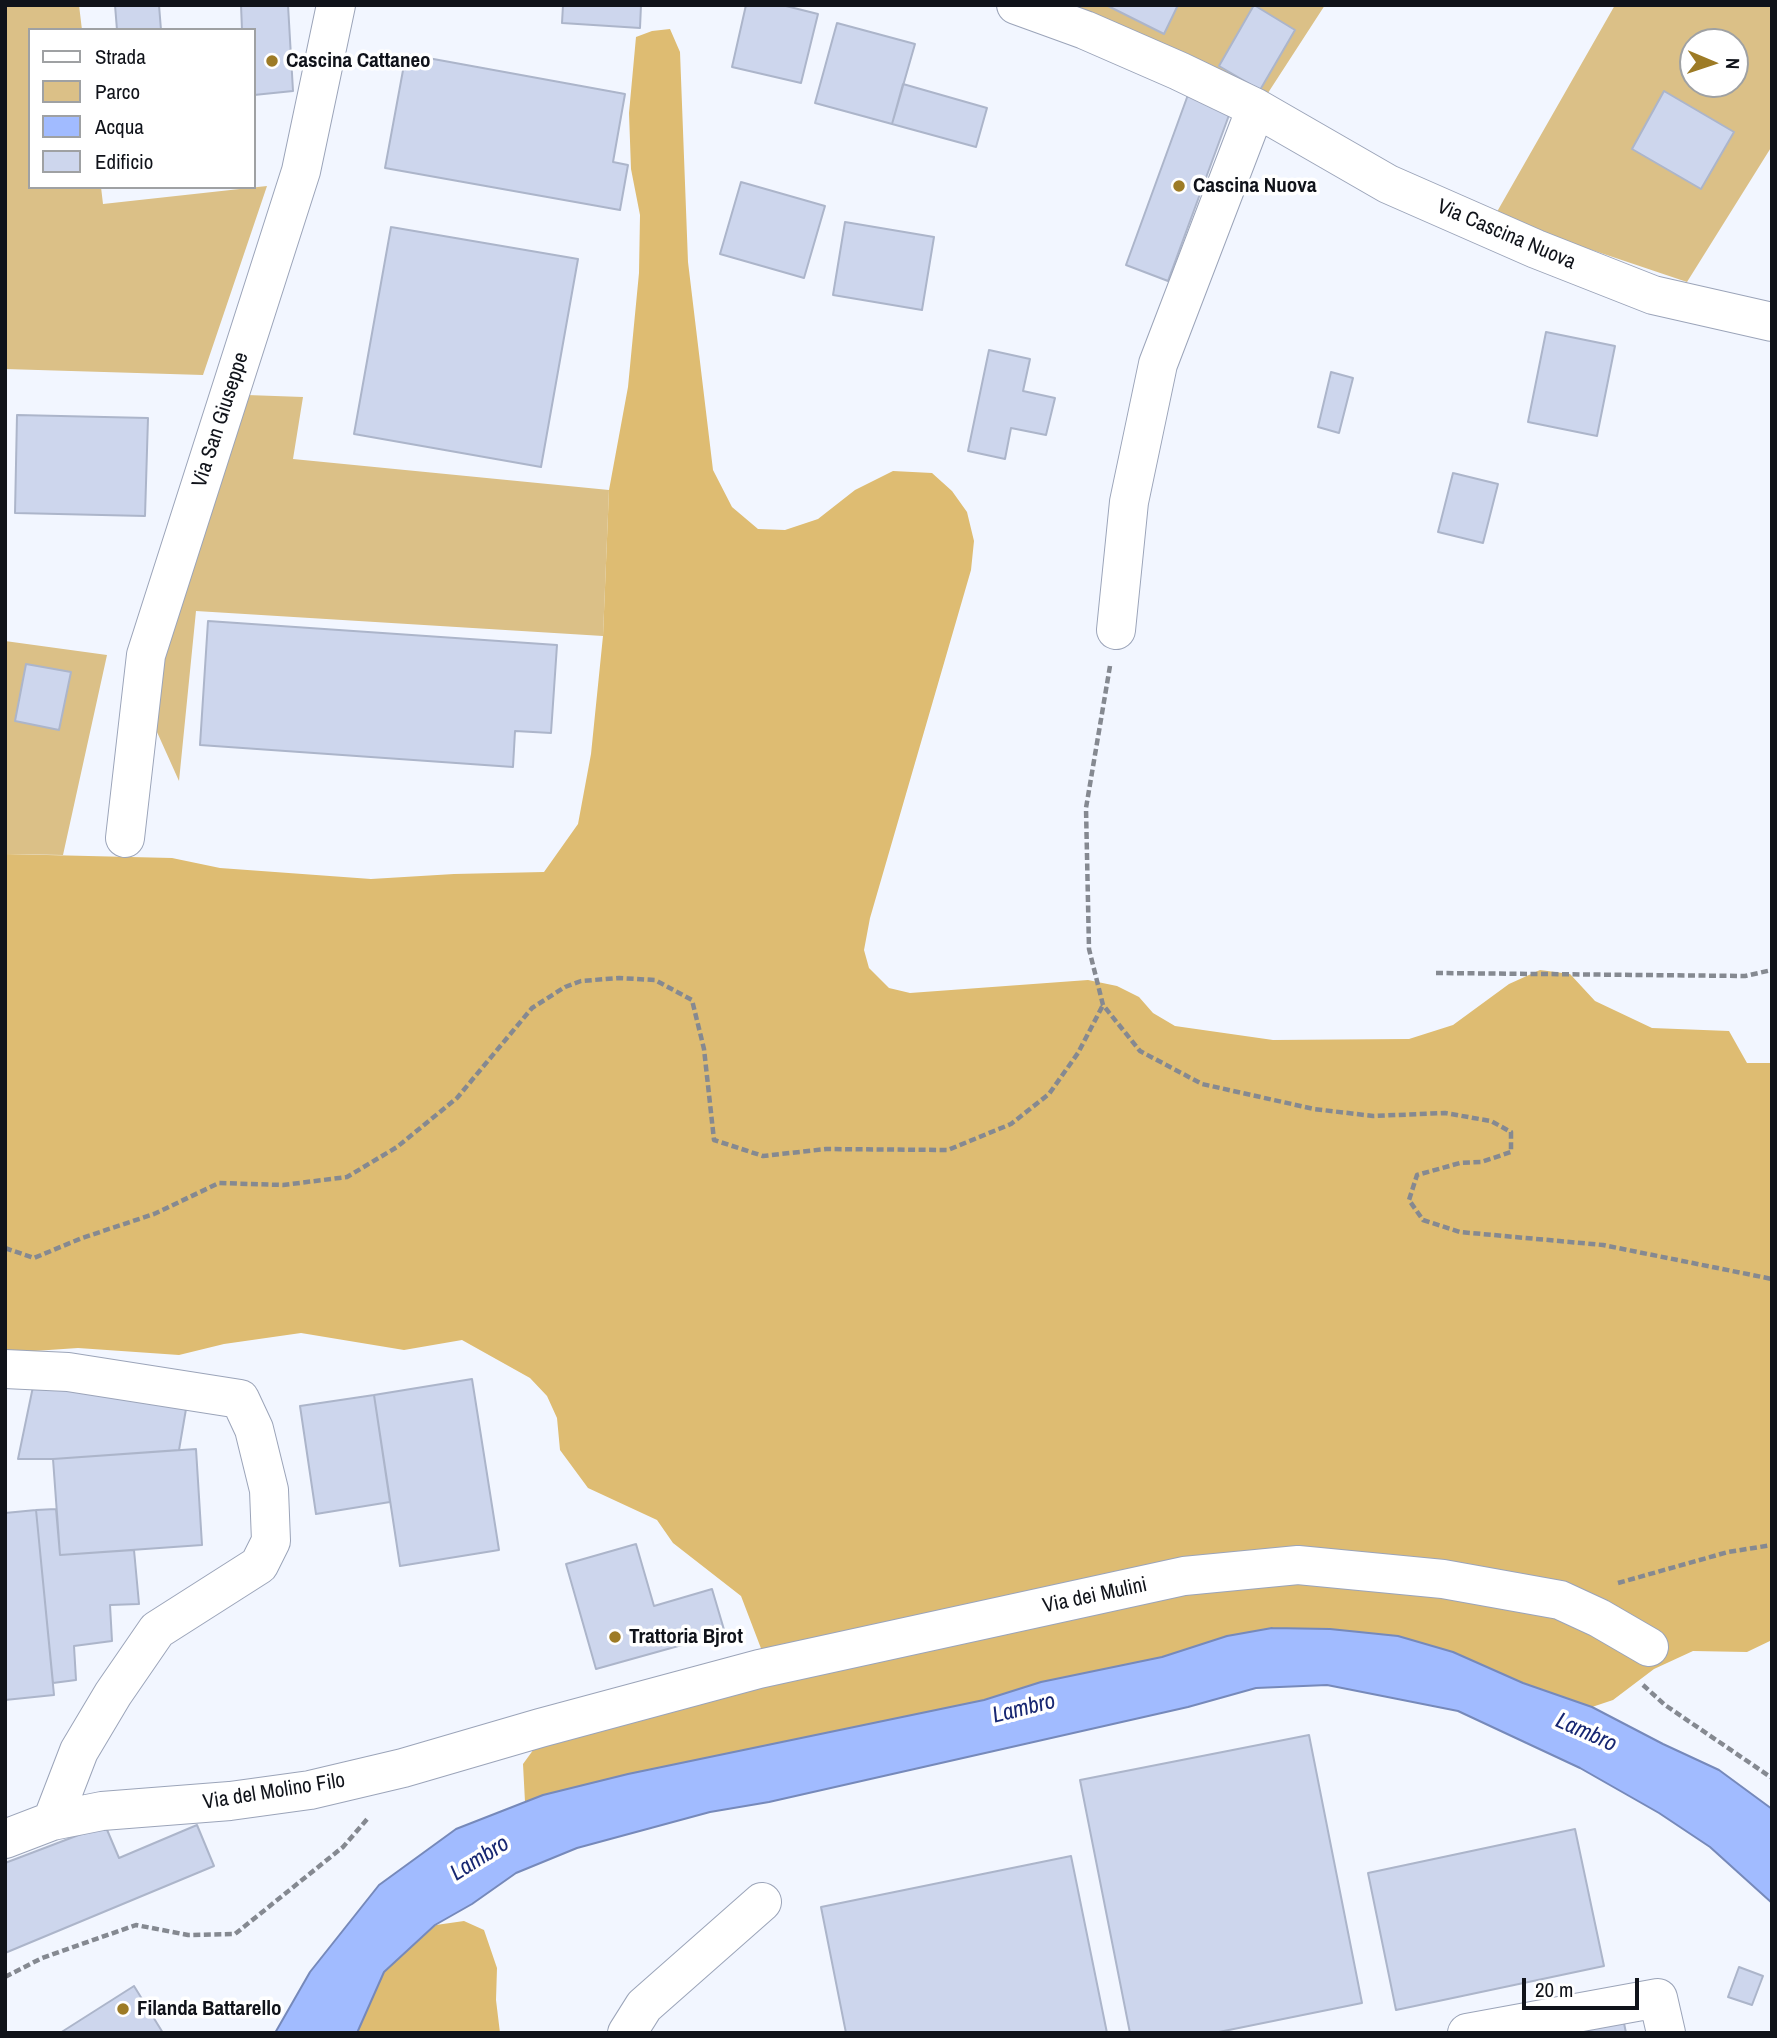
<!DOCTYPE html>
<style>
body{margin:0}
#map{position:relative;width:1777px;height:2038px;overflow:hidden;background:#f2f6ff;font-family:"Archivo Narrow",sans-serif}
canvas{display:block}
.frame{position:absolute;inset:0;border:7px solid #10131a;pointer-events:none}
.legend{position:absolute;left:28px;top:28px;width:228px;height:161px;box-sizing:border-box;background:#fff;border:2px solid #9fa1a3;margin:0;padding:9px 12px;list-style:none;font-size:21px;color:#10131a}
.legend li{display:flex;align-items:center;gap:14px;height:35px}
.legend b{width:35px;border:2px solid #9fa1a3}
.north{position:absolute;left:1679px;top:28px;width:70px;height:70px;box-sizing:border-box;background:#fff;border:2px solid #9fa1a3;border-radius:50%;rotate:92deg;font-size:19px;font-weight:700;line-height:28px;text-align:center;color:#10131a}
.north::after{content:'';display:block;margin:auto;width:24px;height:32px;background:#9d7b26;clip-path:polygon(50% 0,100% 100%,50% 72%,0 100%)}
.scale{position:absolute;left:1522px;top:1978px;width:117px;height:32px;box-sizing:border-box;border:4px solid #10131a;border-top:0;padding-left:9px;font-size:21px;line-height:24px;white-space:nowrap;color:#10131a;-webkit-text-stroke:5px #fff;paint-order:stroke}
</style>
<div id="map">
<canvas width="1777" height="2038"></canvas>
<div class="frame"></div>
<ul class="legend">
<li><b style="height:9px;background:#fff"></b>Strada</li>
<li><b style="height:19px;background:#dbc087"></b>Parco</li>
<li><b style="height:19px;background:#a1bbff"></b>Acqua</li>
<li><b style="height:19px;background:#cdd6ed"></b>Edificio</li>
</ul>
<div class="north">N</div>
<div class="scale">20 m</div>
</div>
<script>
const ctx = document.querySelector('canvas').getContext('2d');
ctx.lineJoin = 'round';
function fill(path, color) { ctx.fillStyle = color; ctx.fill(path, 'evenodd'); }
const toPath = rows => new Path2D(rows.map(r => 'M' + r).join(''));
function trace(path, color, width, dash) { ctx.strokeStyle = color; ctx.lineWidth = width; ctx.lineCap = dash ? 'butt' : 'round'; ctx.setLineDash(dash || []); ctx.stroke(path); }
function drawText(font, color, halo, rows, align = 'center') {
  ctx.font = font + ' "Archivo Narrow",sans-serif'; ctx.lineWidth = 7; ctx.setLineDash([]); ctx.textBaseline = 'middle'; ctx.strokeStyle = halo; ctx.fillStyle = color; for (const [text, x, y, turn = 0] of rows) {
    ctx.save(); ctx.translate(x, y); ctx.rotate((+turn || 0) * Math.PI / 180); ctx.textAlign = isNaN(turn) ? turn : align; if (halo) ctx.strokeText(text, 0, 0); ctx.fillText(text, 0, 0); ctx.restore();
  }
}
fill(toPath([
 [5,5,79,5,82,30,30,30,30,187,101,187,103,204,267,186,203,375,5,369],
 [1064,5,1325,5,1266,96],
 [1615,5,1772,5,1772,146,1687,282,1494,217],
 [1693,42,1735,42,1735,84,1693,84],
 [247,395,303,397,293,459,609,490,603,636,196,611,179,781,148,712],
 [5,641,107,655,63,855,5,854]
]), '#dbc087');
fill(toPath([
 [670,29,680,52,688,262,713,470,732,507,758,529,785,530,818,519,855,490,893,471,932,473,952,491,967,512,974,541,971,570,870,918,864,950,869,968,889,988,910,993,1088,980,1117,986,1139,997,1153,1013,1175,1026,1273,1040,1409,1039,1453,1025,1509,984,1540,970,1570,974,1595,1001,1652,1028,1729,1031,1747,1063,1772,1063,1772,1640,1747,1652,1693,1651,1654,1669,1613,1700,1592,1707,1523,1683,1453,1652,1398,1636,1330,1629,1227,1636,1162,1657,1041,1682,984,1700,628,1774,543,1795,525,1802,523,1764,539,1742,762,1651,741,1596,673,1543,657,1520,588,1488,560,1450,557,1418,547,1396,530,1378,462,1340,404,1350,301,1333,224,1344,179,1355,78,1348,5,1353,5,854,172,858,220,868,371,879,454,874,544,872,578,824,591,754,603,636,609,490,628,387,639,273,640,215,631,169,629,113,636,37,652,31],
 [464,1921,484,1930,497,1968,496,2000,500,2033,357,2033,384,1972,436,1925]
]), '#debc72');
const water = toPath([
 [1272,1628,1330,1629,1398,1636,1453,1652,1523,1683,1592,1707,1663,1744,1719,1770,1772,1809,1772,1903,1710,1847,1659,1813,1580,1768,1458,1711,1327,1685,1256,1688,1188,1707,769,1802,710,1812,577,1848,516,1873,472,1904,435,1925,384,1972,357,2033,275,2033,310,1972,379,1885,456,1829,543,1795,628,1774,984,1700,1041,1682,1162,1657,1227,1636,1272,1628]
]);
fill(water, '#a1bbff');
trace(water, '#7689ba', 2);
const building = toPath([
 [115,5,159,5,161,30,117,30,115,5],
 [241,5,288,5,293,91,254,95,254,30,242,30,241,5],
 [563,5,641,5,640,28,562,23,563,5],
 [746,5,782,5,818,14,801,83,732,67,746,5],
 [1106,5,1178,5,1164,34,1106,5],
 [1254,5,1295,30,1260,90,1219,66,1254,5],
 [837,23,915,44,892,124,815,103,837,23],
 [406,54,625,94,613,162,628,165,620,210,385,168,406,54],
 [903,84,987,108,976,147,892,124,903,84],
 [1664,91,1734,132,1701,189,1632,149,1664,91],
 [1189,92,1232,107,1168,281,1126,265,1189,92],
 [741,182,825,206,804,278,720,254,741,182],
 [845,222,934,237,922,310,833,295,845,222],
 [391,227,578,259,541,467,354,434,391,227],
 [1546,332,1615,346,1597,436,1528,422,1546,332],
 [989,350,1030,359,1023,391,1055,398,1046,435,1011,428,1005,459,968,451,989,350],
 [1331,372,1353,378,1339,433,1318,427,1331,372],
 [17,415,148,418,145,516,15,513,17,415],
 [1453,473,1498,484,1483,543,1438,532,1453,473],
 [208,621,557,645,551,733,515,731,513,767,200,745,208,621],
 [26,664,71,672,59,730,15,721,26,664],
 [35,1377,186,1409,179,1450,53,1459,18,1459,35,1377],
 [472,1379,499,1550,400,1566,374,1395,472,1379],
 [374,1395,390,1502,316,1514,300,1406,374,1395],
 [196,1449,202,1545,60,1555,53,1459,196,1449],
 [56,1509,60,1555,134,1550,139,1604,110,1605,112,1641,74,1646,76,1680,53,1683,36,1510,56,1509],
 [36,1510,54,1695,5,1700,5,1513,36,1510],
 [636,1544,654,1606,712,1589,725,1633,596,1669,566,1564,636,1544],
 [1309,1735,1362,2003,1214,2033,1130,2033,1080,1780,1309,1735],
 [105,1825,119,1858,197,1825,214,1866,5,1953,5,1863,105,1825],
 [1575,1829,1604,1966,1396,2010,1368,1873,1575,1829],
 [1071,1856,1107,2033,846,2033,821,1907,1071,1856],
 [1739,1967,1763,1976,1752,2005,1728,1997,1739,1967],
 [134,1986,163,2033,60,2033,134,1986],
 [1623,2018,1626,2033,1552,2033,1623,2018]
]);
fill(building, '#cdd6ed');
trace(building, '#acb5ca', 2);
const minor = toPath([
 [1016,5,1085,30,1179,71,1256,108],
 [1116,630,1129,502,1158,364,1256,108,1388,184,1536,249,1653,295,1772,322],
 [125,838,146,655,301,171,336,5],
 [5,1369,68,1372,240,1399,254,1429,269,1490,271,1541,259,1565,157,1630,113,1694,79,1751,52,1821],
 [5,1839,52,1821,102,1811,230,1801,310,1790,403,1768,540,1728,759,1669,1184,1576,1298,1565,1443,1579,1560,1600,1599,1618,1649,1647],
 [627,2033,644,2006,762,1902],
 [1467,2033,1658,1998,1666,2033]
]);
trace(minor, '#9ba4b9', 40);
trace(toPath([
 [1110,666,1086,808,1089,949,1103,1005,1140,1051,1202,1084,1314,1109,1373,1116,1445,1113,1491,1121,1511,1132,1511,1152,1481,1162,1460,1163,1417,1175,1409,1200,1423,1220,1460,1232,1603,1245,1772,1279],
 [1436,973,1745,976,1772,970],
 [5,1248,34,1258,82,1238,154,1214,219,1183,283,1185,347,1177,397,1147,457,1098,532,1008,565,987,581,981,619,978,655,980,692,1000,704,1049,714,1140,763,1156,826,1149,948,1150,1011,1124,1049,1094,1078,1053,1103,1005],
 [1618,1583,1728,1552,1772,1545],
 [1643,1685,1665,1705,1772,1778],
 [5,1977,42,1958,136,1925,188,1935,235,1934,343,1847,369,1817]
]), '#858991', 4.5, [7, 3.5]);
trace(minor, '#fff', 38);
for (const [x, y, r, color] of [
 [272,61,7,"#9d7b26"],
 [1179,186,7,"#9d7b26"],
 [615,1637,7,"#9d7b26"],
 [123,2009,7,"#9d7b26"]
]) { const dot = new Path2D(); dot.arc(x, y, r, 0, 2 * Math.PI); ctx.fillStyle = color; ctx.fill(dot); trace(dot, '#fff', 2.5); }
drawText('bold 21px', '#10131a', '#fff', [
 ["Cascina Cattaneo",286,61],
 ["Cascina Nuova",1193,186],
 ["Trattoria Bjrot",629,1637],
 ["Filanda Battarello",137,2009]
], 'left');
drawText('21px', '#10131a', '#fff', [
 ["Via Cascina Nuova",1506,235,23],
 ["Via San Giuseppe",221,420,-72],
 ["Via dei Mulini",1095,1596,-12],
 ["Via del Molino Filo",274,1792,-9]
]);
drawText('italic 23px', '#172772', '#fff', [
 ["Lambro",1024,1709,-14],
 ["Lambro",1586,1733,24],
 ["Lambro",480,1859,-32]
]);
</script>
